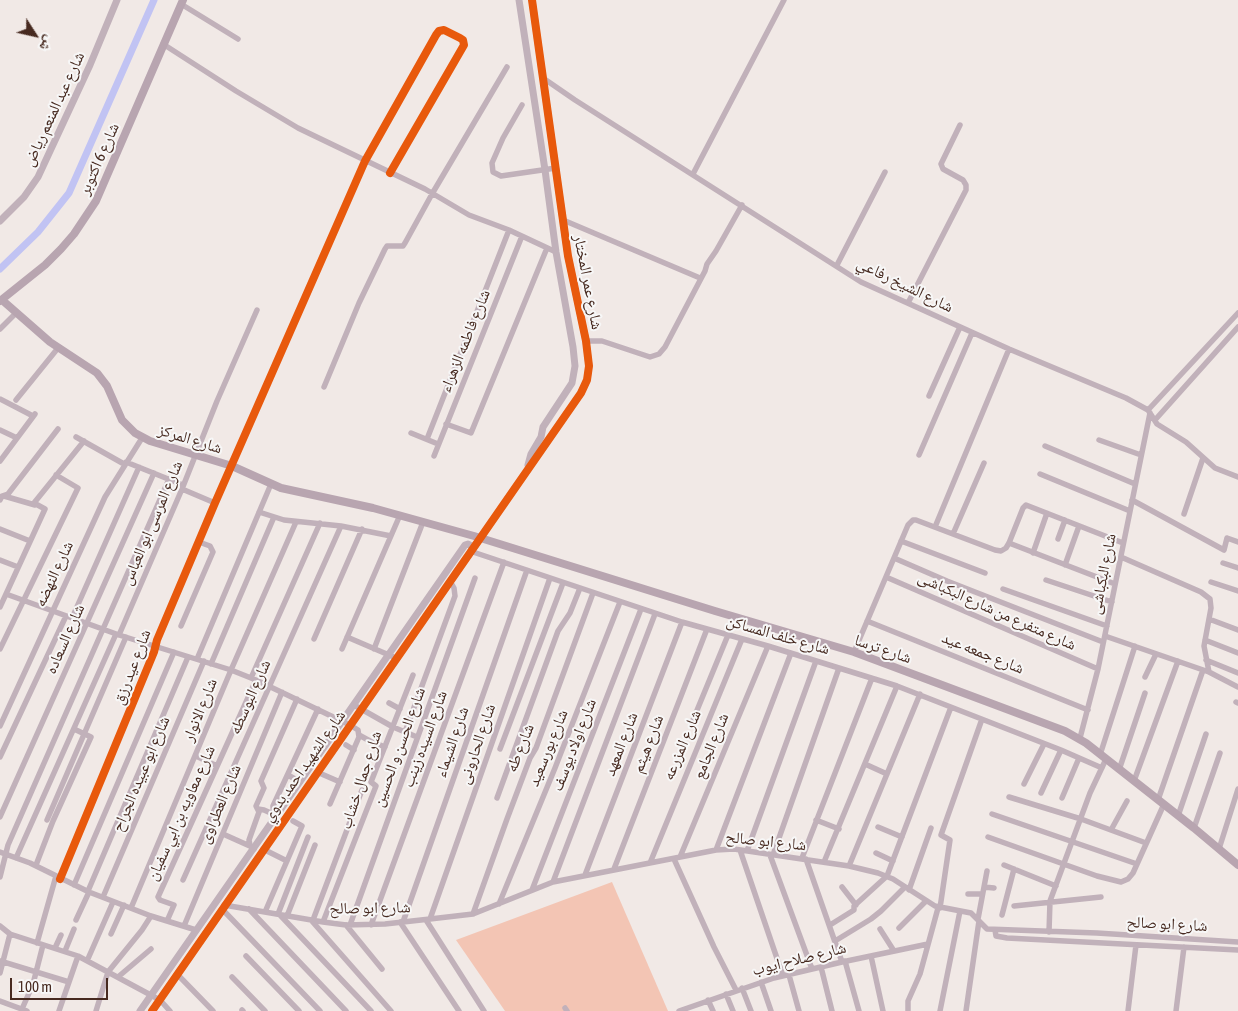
<!DOCTYPE html>
<meta charset="utf-8">
<style>
body{margin:0}
#map{position:relative;width:1238px;height:1011px;overflow:hidden;background:#f1e9e6;font-family:"Asap Condensed","Noto Naskh Arabic",sans-serif}
canvas{display:block}
.north{position:absolute;left:10px;top:10px;width:50px;height:50px;-webkit-text-stroke:4px #f7f7f7;paint-order:stroke;rotate:125deg;font-size:14px;font-weight:700;line-height:20px;text-align:center;color:#472a20}
.north::after{content:'';display:block;margin:auto;width:18px;height:22px;background:#472a20;clip-path:polygon(50% 0,100% 100%,50% 72%,0 100%)}
.scale{position:absolute;left:10px;top:978px;width:98px;height:22px;box-sizing:border-box;border:2px solid #472a20;border-top:0;padding-left:6px;font-size:15px;line-height:18px;white-space:nowrap;color:#472a20;-webkit-text-stroke:4px #f7f7f7;paint-order:stroke}
</style>
<div id="map">
<canvas width="1238" height="1011"></canvas>
<div class="north">ش</div>
<div class="scale">100 m</div>
</div>
<script>
const ctx = document.querySelector('canvas').getContext('2d');
ctx.lineJoin = 'round';
function fill(path, color) { ctx.fillStyle = color; ctx.fill(path, 'evenodd'); }
const toPath = rows => new Path2D(rows.map(r => 'M' + r).join(''));
function trace(path, color, width, dash) { ctx.strokeStyle = color; ctx.lineWidth = width; ctx.lineCap = dash ? 'butt' : 'round'; ctx.setLineDash(dash || []); ctx.stroke(path); }
function drawText(font, color, halo, rows, align = 'center') {
  ctx.font = font + ' "Asap Condensed","Noto Naskh Arabic",sans-serif'; ctx.lineWidth = 4; ctx.setLineDash([]); ctx.textBaseline = 'middle'; ctx.strokeStyle = halo; ctx.fillStyle = color; for (const [text, x, y, turn = 0] of rows) {
    ctx.save(); ctx.translate(x, y); ctx.rotate((+turn || 0) * Math.PI / 180); ctx.textAlign = isNaN(turn) ? turn : align; if (halo) ctx.strokeText(text, 0, 0); ctx.fillText(text, 0, 0); ctx.restore();
  }
}
fill(toPath([
 [612,882,668,1011,505,1011,456,940]
]), '#f3c5b4');
trace(toPath([
 [0,269,38,232,69,193,154,0]
]), '#c1c3f3', 7);
trace(toPath([
 [181,4,238,39],
 [163,44,236,91,298,128,425,189,469,215,509,230,556,252],
 [543,78,575,100,861,282,1009,349,1126,398,1148,410,1157,424,1186,442,1215,468,1238,477],
 [522,105,503,138,492,163,493,172,501,176,556,168],
 [693,174,784,0],
 [563,220,700,278],
 [837,265,885,172],
 [908,303,966,190,966,185,963,180,943,169,941,164,960,125],
 [0,329,16,313],
 [586,341,602,341,650,357,659,354,665,347,705,271,707,264,716,251,742,205],
 [324,387,359,303,385,249,387,246,403,246,405,243,432,194,507,67],
 [929,396,960,327],
 [0,399,33,416],
 [16,400,58,348],
 [1148,410,1238,313],
 [1155,420,1238,327],
 [446,424,471,433,547,248],
 [0,430,17,438],
 [411,433,438,444],
 [76,437,124,464],
 [427,439,509,230],
 [1099,440,1141,455],
 [1045,446,1135,484],
 [919,455,972,333],
 [434,456,522,236],
 [0,461,35,414],
 [126,462,183,485],
 [1040,474,1130,511],
 [182,489,215,503],
 [4,496,35,505],
 [0,500,2,496,8,494,58,429],
 [1132,500,1224,550,1227,538,1238,542],
 [259,512,284,520,341,526,391,536],
 [1184,514,1203,458],
 [935,527,1009,349],
 [0,529,30,541],
 [953,534,984,463],
 [1058,539,1065,520],
 [901,541,985,573],
 [1009,543,1115,584],
 [470,551,682,622,768,646,897,686,1061,750,1102,768],
 [1033,553,1047,513],
 [1121,557,1201,592,1210,599,1211,608,1204,646,1209,672],
 [894,558,947,581,1103,642],
 [0,560,18,567],
 [1223,563,1238,568],
 [1065,565,1079,526],
 [886,577,1098,669],
 [1046,580,1112,602],
 [1211,582,1238,591],
 [1003,589,1107,626],
 [6,594,119,635,231,670,256,680,350,725,358,730,359,737,330,804],
 [0,607,45,509,34,503,84,441],
 [72,618,139,467],
 [1209,619,1238,630],
 [867,621,1088,710],
 [181,626,213,552,210,546,199,542],
 [119,635,182,489,217,401,257,310],
 [1105,636,1209,672,1238,687],
 [347,637,396,658],
 [314,639,362,529],
 [1205,640,1238,653],
 [0,649,78,488,56,475],
 [342,649,400,515],
 [374,649,423,522],
 [854,652,908,525,913,520,916,520,995,550,1001,551,1006,548,1009,543,1023,508,1026,505,1123,543],
 [197,659,271,484],
 [1206,660,1238,673],
 [211,664,274,517],
 [1145,677,1156,654],
 [251,678,320,523],
 [1236,702,1238,703],
 [389,703,400,709],
 [354,705,393,727,417,737],
 [693,720,728,635],
 [0,726,105,497,142,438],
 [405,732,455,596,454,588,450,581],
 [359,735,370,741,385,747],
 [1080,738,1098,669,1150,413],
 [346,745,354,750],
 [500,749,563,583],
 [1100,755,1135,646],
 [196,756,217,766],
 [0,757,66,616],
 [865,764,887,774],
 [1119,770,1145,693],
 [317,772,340,782],
 [288,775,300,782],
 [1134,781,1178,661],
 [1024,784,1044,744],
 [1041,793,1061,750],
 [1009,797,1081,819,1146,843],
 [497,798,558,631,570,613,580,588],
 [1062,798,1079,758],
 [1158,800,1203,670],
 [258,809,264,810,273,814],
 [992,814,1137,864],
 [1178,816,1206,734],
 [0,817,154,473],
 [274,819,273,806,318,709],
 [47,820,126,637],
 [816,820,839,829],
 [878,827,902,837],
 [1194,828,1220,753],
 [1111,830,1127,801],
 [223,834,252,847],
 [988,837,1097,876,1121,882,1128,879,1133,873,1164,804],
 [254,849,250,845,249,840,259,812,256,806,264,788,261,781,297,699],
 [263,849,287,861],
 [1219,849,1238,789],
 [716,850,791,653],
 [740,850,783,976],
 [747,851,816,661],
 [0,852,30,863,89,892,151,916,196,930],
 [876,853,893,861],
 [770,855,812,969],
 [773,855,839,668],
 [680,857,768,646],
 [16,858,116,634],
 [802,858,872,678],
 [674,859,714,947,736,990],
 [806,859,842,962],
 [824,862,897,686],
 [650,863,742,639],
 [36,865,53,821,91,737,74,729],
 [1004,865,1056,886],
 [849,866,920,694],
 [614,869,707,629],
 [585,875,682,622],
 [0,877,8,845,169,479],
 [60,879,154,652,157,640,215,503,365,161,436,35,439,31,444,30,460,38,463,40,464,45,390,173],
 [183,880,341,526],
 [553,882,655,614],
 [74,885,174,652],
 [842,887,856,905],
 [984,887,994,888],
 [532,890,641,609],
 [909,890,931,828],
 [88,891,188,657],
 [968,894,982,894],
 [103,897,204,661],
 [499,904,555,768,620,602],
 [224,905,323,922,346,925,385,924,430,919,473,914,553,882,716,850,734,849,849,866,878,873,893,879,935,906,971,913,987,929,1097,933,1238,942],
 [1014,906,1101,897],
 [131,908,231,670,296,522],
 [940,908,950,840,941,835,982,719],
 [222,909,320,1011],
 [249,909,346,1011],
 [265,912,302,826,293,821],
 [278,914,308,837],
 [473,914,507,819,530,758,536,748,593,593],
 [280,915,371,1011],
 [1002,915,1014,869],
 [287,916,315,845],
 [430,919,550,578],
 [978,919,987,871],
 [76,920,89,892],
 [311,920,391,1011],
 [313,920,362,790],
 [426,920,484,1011],
 [167,921,174,905,160,900,158,897,256,680],
 [323,922,376,786,371,782,413,675],
 [400,922,459,1011],
 [403,922,527,570],
 [346,925,382,969],
 [350,925,475,578],
 [371,925,504,562],
 [830,925,854,910,854,906,887,876,951,707],
 [0,926,10,934,78,956,160,1000,170,1011],
 [184,926,282,692],
 [899,928,926,901],
 [880,929,894,951],
 [995,930,996,936,1007,938,1238,950],
 [1049,932,1050,901,1090,793,1106,759],
 [111,934,124,905],
 [835,941,871,919,881,911,905,887],
 [37,943,56,876],
 [55,948,61,935],
 [65,951,74,929],
 [246,956,299,1011],
 [871,956,883,1011],
 [0,961,69,982],
 [87,961,113,902],
 [845,961,859,1011],
 [821,967,832,1011],
 [0,973,10,934],
 [177,974,213,1011],
 [789,975,799,1011],
 [118,977,151,949],
 [232,977,265,1011],
 [761,982,771,1011],
 [742,988,751,1011],
 [726,994,733,1011],
 [708,1000,713,1011],
 [0,1001,27,1011],
 [565,1008,567,1011],
 [22,1009,33,984,43,945],
 [242,1010,243,1011],
 [59,1011,78,956],
 [96,1011,108,972,142,930,151,916],
 [679,1011,774,978,842,962,928,944],
 [908,1011,908,1001,920,974,938,908],
 [940,1011,960,911],
 [966,1011,979,921],
 [1128,1011,1136,945],
 [1176,1011,1184,947]
]), '#c1b1ba', 5.5);
trace(toPath([
 [519,0,545,170,556,252,573,347,575,366,572,383,543,427,541,437,531,454,528,465],
 [0,221,24,197,38,177,90,65,117,0],
 [140,1011,465,545,468,544,473,547],
 [152,1011,581,393,587,380,589,366,586,341,568,256,532,0]
]), '#c1b1ba', 7);
trace(toPath([
 [2,300,50,342,97,373,107,386,122,420,135,433,150,441,232,466,281,488,373,508,474,536,715,611,854,652,1065,731,1086,743,1194,828,1238,865],
 [0,301,45,265,61,249,74,234,96,201,183,0]
]), '#b8a5b0', 8);
trace(toPath([
 [60,879,154,652,157,640,215,503,365,161,436,35,439,31,444,30,460,38,463,40,464,45,390,173],
 [152,1011,581,393,587,380,589,366,586,341,568,256,532,0]
]), '#e8590c', 8);
drawText('16px', '#472a20', '#f7f7f7', [
 ["شارع عبد المنعم رياض",54,109,-65],
 ["شارع 6 اكتوبر",99,159,-66],
 ["شارع عمر المختار",588,282,79],
 ["شارع الشيخ رفاعي",905,285,26],
 ["شارع فاطمه الزهراء",465,341,-68],
 ["شارع المركز",190,439,17],
 ["شارع المرسى ابو العباس",152,523,-67],
 ["شارع النهضه",54,574,-65],
 ["شارع البكباشى",1103,574,-79],
 ["شارع متفرع من شارع البكباشى",997,611,24],
 ["شارع خلف المساكن",778,635,16],
 ["شارع السعاده",65,639,-66],
 ["شارع ترسا",883,649,19],
 ["شارع جمعه عيد",983,653,22],
 ["شارع عيد رزق",132,667,-69],
 ["شارع البوسطه",250,697,-66],
 ["شارع الانوار",200,710,-68],
 ["شارع السيده زينب",425,739,-70],
 ["شارع الشيماء",452,742,-71],
 ["شارع الحارونى",477,744,-71],
 ["شارع المعهد",621,744,-69],
 ["شارع هيثم",648,744,-69],
 ["شارع اولاد يوسف",574,745,-69],
 ["شارع المزرعه",682,745,-67],
 ["شارع الجامع",711,746,-68],
 ["شارع الحسن و الحسين",399,747,-70],
 ["شارع طه",520,748,-68],
 ["شارع بورسعيد",548,748,-68],
 ["شارع الشهيد احمد بدوي",304,766,-55],
 ["شارع ابو عبيده الجراح",141,774,-67],
 ["شارع جمال خشاب",361,780,-72],
 ["شارع العطراوى",220,804,-67],
 ["شارع معاويه بن ابي سفيان",181,813,-66],
 ["شارع ابو صالح",766,841,6],
 ["شارع ابو صالح",370,908,-1],
 ["شارع ابو صالح",1167,924,3],
 ["شارع صلاح ايوب",799,959,-14]
]);
</script>
